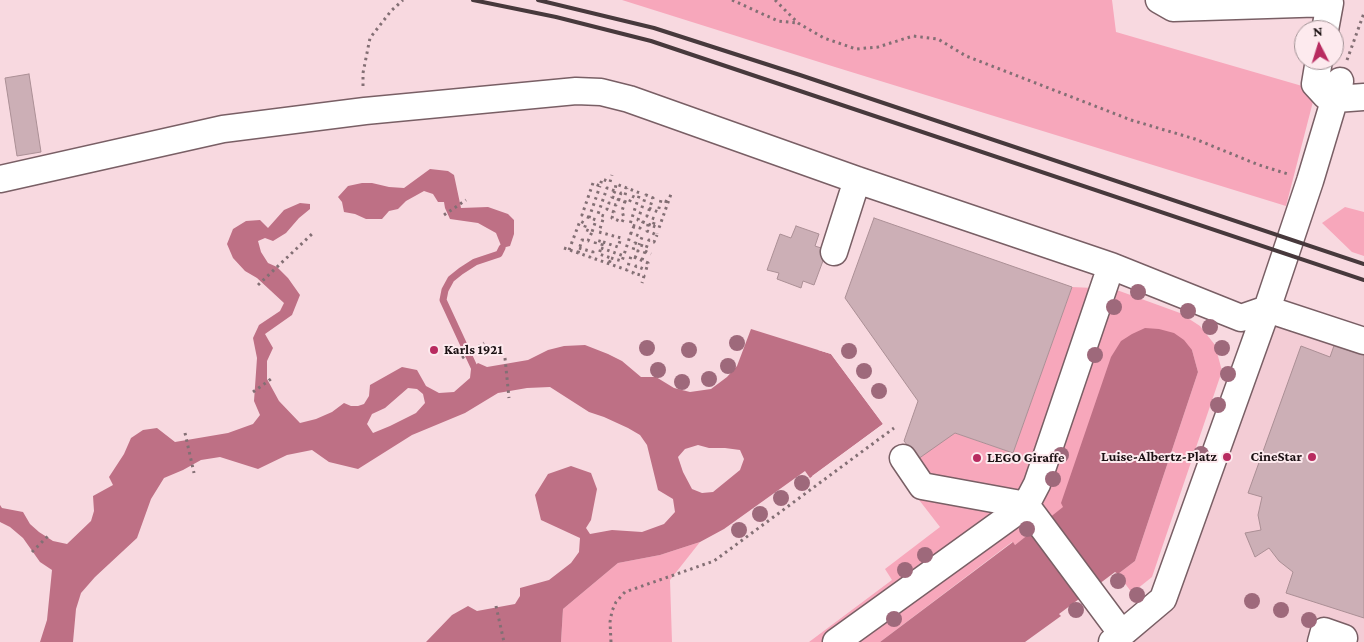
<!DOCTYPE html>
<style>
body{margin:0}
#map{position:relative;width:1364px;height:642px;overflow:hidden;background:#f8d9e0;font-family:"Crimson Pro",serif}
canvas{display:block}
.north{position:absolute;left:1294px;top:20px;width:50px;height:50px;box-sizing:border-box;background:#fdeaee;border:1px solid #a29396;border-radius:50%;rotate:355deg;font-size:14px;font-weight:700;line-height:20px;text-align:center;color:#1a1012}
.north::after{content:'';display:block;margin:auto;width:18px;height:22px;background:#b82b60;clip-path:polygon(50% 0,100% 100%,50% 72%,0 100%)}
</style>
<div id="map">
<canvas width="1364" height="642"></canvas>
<div class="north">N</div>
</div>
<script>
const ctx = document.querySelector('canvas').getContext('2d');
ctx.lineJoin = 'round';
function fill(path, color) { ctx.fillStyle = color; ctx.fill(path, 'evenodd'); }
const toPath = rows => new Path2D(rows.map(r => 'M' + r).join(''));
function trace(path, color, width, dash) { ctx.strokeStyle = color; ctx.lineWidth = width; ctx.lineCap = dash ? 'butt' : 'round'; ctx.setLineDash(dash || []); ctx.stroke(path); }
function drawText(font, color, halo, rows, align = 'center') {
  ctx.font = font + ' "Crimson Pro",serif'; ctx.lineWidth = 4; ctx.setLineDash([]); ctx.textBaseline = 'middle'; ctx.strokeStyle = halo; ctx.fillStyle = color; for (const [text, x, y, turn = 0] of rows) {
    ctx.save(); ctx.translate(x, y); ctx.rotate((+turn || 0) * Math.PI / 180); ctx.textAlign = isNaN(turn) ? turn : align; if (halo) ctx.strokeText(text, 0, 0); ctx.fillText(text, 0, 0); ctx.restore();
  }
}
fill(toPath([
 [1275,303,1364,332,1364,642,1129,642,1168,605]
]), '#f3ccd5');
fill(toPath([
 [622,0,1112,0,1116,32,1316,90,1286,206,835,67],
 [1345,207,1364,212,1364,256,1352,252,1322,223],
 [1072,287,1114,289,1180,313,1200,326,1215,345,1222,371,1152,577,1132,593,1118,574,1135,561,1198,372,1192,350,1064,507,1015,545,1012,542,880,642,809,642,892,580,885,569,940,527,892,465,912,451,955,433,1013,453],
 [700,542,670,580,672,642,561,642,563,609,618,563,660,555]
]), '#f7a7bb');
fill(toPath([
 [430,169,448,171,454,175,461,208,488,207,508,214,514,220,514,234,510,246,502,248,496,233,478,223,450,219,445,208,444,202,438,202,433,194,424,191,406,201,398,209,389,211,382,219,366,219,355,214,344,212,342,202,338,197,348,186,362,183,372,183,389,187,404,188],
 [300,203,310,204,310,209,299,218,286,233,273,241,265,238,258,241,261,252,268,263,277,267,288,278,300,295,292,315,265,334,273,348,267,361,267,379,279,401,300,423,316,419,332,412,344,403,351,406,358,406,364,404,369,396,370,385,402,367,417,370,426,386,439,393,454,392,470,378,471,369,478,363,487,367,528,360,548,350,564,346,585,345,608,354,622,361,641,377,656,377,674,388,690,392,711,389,727,377,737,366,751,329,831,354,883,424,810,478,805,471,724,529,700,542,660,555,618,563,563,609,561,642,426,642,452,615,468,606,477,611,515,604,520,596,520,588,549,580,571,563,579,552,580,538,541,520,535,495,548,474,571,466,591,473,597,489,591,520,586,528,590,534,612,530,642,532,664,524,675,512,673,499,658,490,647,445,640,435,628,428,604,417,589,412,550,387,527,388,498,393,465,413,412,435,358,469,329,462,312,450,287,455,258,469,220,457,201,460,183,470,164,478,151,499,137,538,95,577,81,593,76,609,73,642,40,642,47,620,52,570,40,562,23,538,10,527,0,522,0,505,2,508,23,512,30,524,39,532,53,541,67,544,91,521,94,511,93,496,113,485,109,477,124,454,131,438,143,430,157,428,175,442,228,433,253,424,260,415,254,401,257,358,253,338,259,325,280,311,284,303,257,278,245,271,233,258,227,244,233,229,246,221,260,220,268,228,284,210],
 [408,388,417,389,423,394,425,403,416,413,390,426,373,433,367,424,372,414,385,408],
 [698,445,709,448,725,448,740,450,744,459,740,470,713,492,702,493,692,489,683,472,678,457,685,449],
 [1145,328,1159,329,1174,333,1184,340,1192,350,1198,372,1135,561,1118,574,1115,572,1059,614,1061,616,1025,642,880,642,1013,542,1015,545,1063,507,1061,503,1111,357,1121,341,1132,334]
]), '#be7085');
fill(toPath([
 [819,348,832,352,886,424,813,478,812,476,883,424,831,354,818,350]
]), '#f8d9e0');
trace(toPath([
 [474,367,443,300,445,290,451,279,461,271,475,262,499,254,502,248]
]), '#be7085', 7);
const building = toPath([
 [29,74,41,152,17,156,5,78,29,74],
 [874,218,1072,287,1013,453,955,433,918,459,904,441,918,401,845,298,874,218],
 [796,226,819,234,815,246,827,250,814,285,803,281,801,288,777,279,779,273,767,270,780,234,791,238,796,226],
 [1336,340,1364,350,1364,618,1286,593,1293,572,1279,561,1269,548,1255,557,1245,533,1261,530,1258,515,1262,497,1248,493,1301,346,1330,357,1336,340]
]);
fill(building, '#ccafb6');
trace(building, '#ab8f95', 1);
const minor = toPath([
 [1159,0,1173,8,1330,3,1325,30],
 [1319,60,1315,84,1326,96,1336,99,1364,97],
 [0,179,223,129,365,111,576,91,601,92,629,99,857,180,1111,266,1241,318,1267,309,1364,341],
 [834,252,857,180],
 [903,458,922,486,1026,505,1122,634],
 [836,642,1026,505,1037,484,1111,266],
 [1112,642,1163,599,1267,309,1310,181,1340,81],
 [1321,642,1324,631,1344,638]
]);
trace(minor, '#795f65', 29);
trace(toPath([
 [732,0,778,21,798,23],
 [775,0,798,23,824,38,856,49,878,47,913,36,938,39,966,56,1131,120,1195,139,1259,165,1288,174],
 [1347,60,1364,13],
 [363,86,363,73,370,38,391,11,403,0],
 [615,191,612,197,629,203,632,196,638,199],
 [625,201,622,211,624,218,622,222,612,218,614,212,607,209,609,203,616,205,621,193,625,195,627,188],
 [649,208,658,212,661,200,668,202],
 [444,215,466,200],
 [589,218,600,186],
 [648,224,647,231,657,235,657,233],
 [634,226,631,233,642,237,639,245],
 [653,226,659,228,671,194],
 [603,242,618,247,621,238,599,232,604,216,598,214,607,188,615,191,616,184,640,193,630,224,640,228,643,222,638,220,646,195,653,198,647,216,655,219,653,226,643,222],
 [595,244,596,240,603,242,599,254,611,258,609,264],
 [564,248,627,270,631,256,648,263,646,270,636,266,633,273,644,276,642,283],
 [579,248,593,252,591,257],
 [601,248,624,256],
 [569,250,580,221,586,224,584,229,592,232,596,220,582,215,593,183,600,186,602,179,610,182,612,175],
 [645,251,651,254],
 [578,253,582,240,588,241,592,232],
 [611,258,622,261,631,233],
 [635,258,638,251,633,250,635,243,646,247],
 [642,260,649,240,654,242,657,235],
 [258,285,313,233],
 [462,358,484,343],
 [505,358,509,398],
 [253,392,271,379],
 [185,433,194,473],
 [32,552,48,536],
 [496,606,504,642],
 [611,642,610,622,612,611,616,602,625,592,714,561,894,428]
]), '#836f74', 3, [2.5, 4]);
trace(minor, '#fff', 26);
trace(toPath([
 [473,0,556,17,651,41,1364,280],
 [538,0,654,28,800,75,1364,264]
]), '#47393c', 4);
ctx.fillStyle = '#9e697b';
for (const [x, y] of [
 [1138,292],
 [1114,307],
 [1188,311],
 [1210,327],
 [737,343],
 [647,348],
 [1222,348],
 [689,350],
 [849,351],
 [1095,355],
 [728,366],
 [658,370],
 [864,371],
 [1228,374],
 [709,379],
 [682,382],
 [879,391],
 [1218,405],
 [1201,454],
 [1061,455],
 [1053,479],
 [802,483],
 [781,498],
 [760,514],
 [1027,529],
 [739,530],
 [925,555],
 [905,570],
 [1118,581],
 [1137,595],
 [1252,601],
 [1076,610],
 [1281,610],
 [894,619],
 [1309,620]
]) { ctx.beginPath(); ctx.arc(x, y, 8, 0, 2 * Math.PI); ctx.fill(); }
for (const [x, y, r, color] of [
 [434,350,5,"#b82b60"],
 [1227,457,5,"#b82b60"],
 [1312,457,5,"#b82b60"],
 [977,458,5,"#b82b60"]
]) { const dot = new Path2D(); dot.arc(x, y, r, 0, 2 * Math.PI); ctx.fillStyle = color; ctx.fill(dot); trace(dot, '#fdeaee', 2); }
drawText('bold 14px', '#1a1012', '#fdeaee', [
 ["Karls 1921",444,350],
 ["Luise-Albertz-Platz",1217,457,"right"],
 ["CineStar",1302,457,"right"],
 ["LEGO Giraffe",987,458]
], 'left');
</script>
